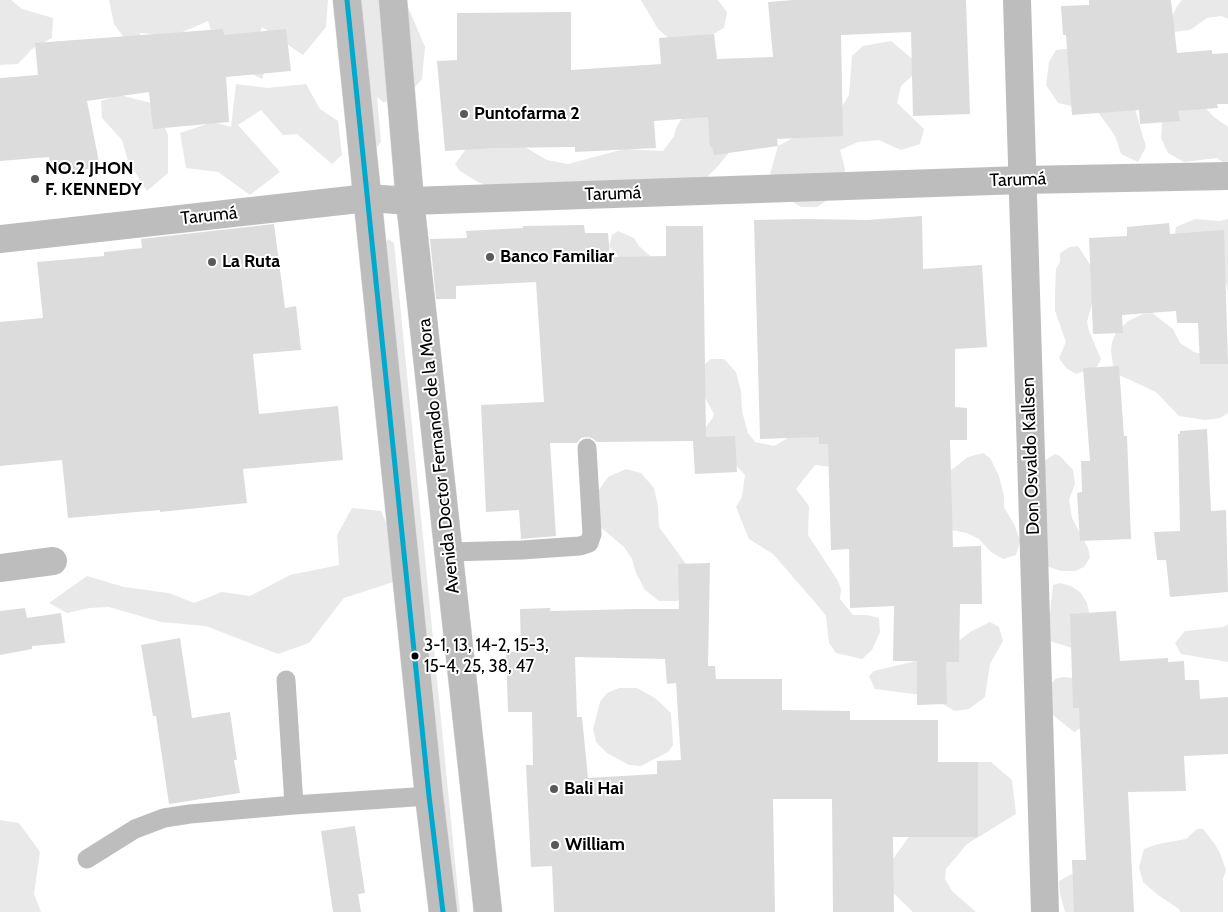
<!DOCTYPE html>
<meta charset="utf-8">
<style>
body{margin:0}
canvas{display:block;background:#fff}
</style>
<canvas width="1228" height="912"></canvas>
<script>
const ctx = document.querySelector('canvas').getContext('2d');
ctx.lineJoin = 'round';
function fill(path, color) { ctx.fillStyle = color; ctx.fill(path, 'evenodd'); }
const toPath = rows => new Path2D(rows.map(r => 'M' + r).join(''));
function trace(path, color, width, dash) { ctx.strokeStyle = color; ctx.lineWidth = width; ctx.lineCap = dash ? 'butt' : 'round'; ctx.setLineDash(dash || []); ctx.stroke(path); }
function drawText(font, color, halo, rows, align = 'center') {
  ctx.font = font + ' Cabin,sans-serif'; ctx.lineWidth = 4; ctx.setLineDash([]); ctx.textBaseline = 'middle'; ctx.strokeStyle = halo; ctx.fillStyle = color; for (const [text, x, y, turn = 0] of rows) {
    ctx.save(); ctx.translate(x, y); ctx.rotate((+turn || 0) * Math.PI / 180); ctx.textAlign = isNaN(turn) ? turn : align; if (halo) ctx.strokeText(text, 0, 0); ctx.fillText(text, 0, 0); ctx.restore();
  }
}
fill(toPath([
 [0,0,11,0,22,9,53,18,52,38,32,49,18,64,0,65],
 [109,0,328,0,326,27,303,55,262,27,257,40,268,63,262,79,220,58,208,21,173,36,140,33,143,63,114,24],
 [349,0,405,0,425,47,422,79,404,100,383,102,377,97,381,142,377,147,375,147],
 [641,0,718,0,727,12,724,28,693,45,673,42,658,29],
 [1182,0,1228,0,1228,19,1221,16,1207,18,1190,30,1173,32,1172,17,1177,6],
 [891,41,922,67,901,86,897,103,924,129,920,144,901,150,879,140,858,142,840,150,845,169,840,192,817,207,801,207,784,196,770,174,778,146,800,134,833,121,849,95,852,56,863,46],
 [1074,48,1135,109,1146,147,1138,162,1121,154,1115,136,1098,112,1058,103,1046,85,1049,62,1056,50],
 [236,84,267,88,306,84,320,109,338,121,342,155,332,164,297,134,283,135,261,110,238,125,280,172,250,195,218,172,186,168,180,133,213,122,231,127],
 [120,95,155,104,168,135,168,173,147,191,128,161,122,140,102,118,101,101],
 [1195,97,1214,117,1228,127,1228,166,1217,158,1184,162,1168,153,1161,138,1163,113],
 [700,108,735,145,718,166,707,177,495,189,478,182,460,171,455,164,474,138,508,137,547,160,568,164,624,149,663,151,674,136,676,128,685,113],
 [1195,219,1220,221,1228,219,1228,292,1226,283,1210,261,1193,259,1175,233,1176,227],
 [618,231,634,238,639,246,658,263,623,265,616,253,609,247,612,235],
 [388,239,394,243,460,912,452,912,385,243],
 [1078,246,1093,269,1095,293,1087,322,1089,331,1101,359,1097,367,1076,374,1066,368,1059,358,1066,342,1055,311,1055,295,1056,269,1060,262,1060,253,1070,247],
 [1152,313,1173,329,1180,343,1194,352,1214,357,1228,363,1228,413,1220,418,1205,420,1179,416,1156,392,1119,375,1113,366,1111,350,1112,342,1116,333,1128,321,1143,314],
 [711,359,724,359,736,372,741,391,742,411,748,433,755,442,774,446,803,429,838,432,838,468,815,465,796,489,809,506,808,535,838,581,841,589,840,599,853,615,867,615,879,618,880,632,872,650,862,659,836,653,829,643,826,616,819,607,773,554,749,539,736,507,742,497,745,475,731,460,698,437,712,419,714,414,703,394,699,369],
 [983,453,990,458,999,476,1004,496,1004,507,1015,526,1020,541,1016,555,1003,559,991,552,979,539,967,533,942,528,936,482,968,457],
 [1055,454,1060,456,1073,470,1075,484,1069,500,1072,518,1088,548,1090,557,1084,567,1075,571,1061,571,1046,566,1044,461],
 [626,469,641,473,654,488,658,506,659,527,686,564,685,595,677,601,659,601,645,590,636,573,632,559,624,547,598,525,598,491,608,477],
 [352,508,381,511,395,543,393,582,344,598,309,643,278,654,206,626,161,622,109,607,89,608,67,613,49,603,87,576,124,587,169,593,194,603,222,592,250,596,290,575,339,565,337,535],
 [1060,583,1071,586,1081,593,1087,603,1089,612,1086,620,1072,648,1047,640,1053,585],
 [990,622,999,627,1003,641,990,664,985,697,969,709,955,711,929,696,875,689,869,676,874,671,945,654,956,643,970,632],
 [1228,624,1228,662,1181,654,1175,643,1185,631,1224,627],
 [1063,677,1074,678,1088,724,1074,732,1054,716,1049,704,1047,688,1055,679],
 [619,688,637,688,655,698,671,713,673,745,668,752,641,766,629,765,607,753,596,742,593,729,600,702,607,693],
 [978,762,991,762,1012,780,1016,814,967,844,946,869,945,879,952,891,976,912,913,912,887,887,885,870,911,834,937,780],
 [0,820,19,823,40,852,34,894,41,912,0,912],
 [1197,829,1203,829,1214,843,1220,853,1226,870,1223,879,1223,912,1180,912,1179,909,1158,895,1143,882,1139,867,1144,849,1158,844,1186,839],
 [1072,874,1082,880,1090,912,1065,912,1060,894,1059,881]
]), '#e9e9e9');
fill(toPath([
 [794,0,966,0,970,114,913,116,911,32,841,35,843,136,777,139,778,146,714,155,712,147,710,147,708,117,654,121,656,148,575,152,575,147,494,148,445,151,437,61,457,60,457,13,571,12,571,70,661,64,659,38,714,34,717,59,773,57,768,2],
 [1089,0,1171,0,1177,53,1212,50,1212,54,1228,53,1228,104,1217,104,1218,108,1178,111,1180,121,1140,124,1139,110,1072,115,1066,35,1063,35,1061,6,1089,5],
 [223,29,224,35,286,29,291,71,226,77,229,122,153,129,149,92,87,101,100,167,51,175,49,157,0,161,0,78,38,75,35,43],
 [922,216,923,269,982,265,987,347,955,349,955,407,967,408,967,440,950,440,953,547,981,546,982,604,960,604,959,662,946,662,947,704,917,705,917,661,893,661,894,606,850,608,849,549,831,550,828,444,819,444,819,437,760,439,754,220,806,219,867,220],
 [1169,223,1170,234,1224,230,1228,364,1200,364,1198,323,1177,323,1176,311,1122,315,1123,333,1093,334,1089,238,1127,236,1127,227],
 [274,224,285,308,296,306,301,350,253,354,259,414,338,406,343,460,243,469,247,503,160,512,160,510,68,518,62,460,0,466,0,322,43,318,37,262,104,256,104,252,142,248,141,239],
 [584,225,585,233,608,233,610,257,666,256,666,226,703,226,706,437,735,436,737,472,695,474,693,441,597,442,592,438,587,437,581,438,577,443,550,443,556,536,521,539,519,510,486,512,481,405,544,402,536,282,456,286,456,299,436,299,430,239,467,238,466,231,523,228,523,226],
 [1119,366,1124,436,1127,436,1131,539,1080,541,1077,493,1082,492,1081,461,1090,461,1083,368],
 [1207,429,1211,511,1226,510,1228,592,1170,597,1166,560,1157,560,1154,532,1180,531,1178,434,1180,434,1180,431],
 [710,563,708,666,715,666,716,679,782,679,782,710,850,711,850,720,938,720,938,762,978,762,978,837,893,837,894,912,833,912,832,799,773,799,775,912,554,912,552,866,531,867,526,765,533,765,532,712,508,712,506,652,521,651,520,609,550,608,550,611,637,609,679,609,678,564],
 [575,657,665,659,667,684,676,683,681,760,657,761,657,774,588,778,582,717,577,717],
 [25,608,27,618,61,613,65,643,32,646,32,649,0,655,0,611],
 [1116,611,1120,661,1168,658,1168,662,1184,661,1185,680,1199,680,1200,699,1228,697,1228,754,1184,756,1186,791,1128,792,1134,912,1074,912,1072,860,1086,860,1079,708,1073,708,1070,614],
 [180,638,192,718,230,712,237,760,234,760,240,793,169,804,156,716,153,716,141,645],
 [355,826,365,893,358,894,361,912,333,912,321,831]
]), '#dcdcdc');
const trunk = toPath([
 [347,0,429,796,443,912],
 [393,0,410,201,488,912]
]);
trace(trunk, '#dbdbdb', 29);
trace(toPath([
 [449,552,522,550,580,546,589,543,592,534,587,448],
 [286,680,294,805],
 [87,859,135,829,164,818,190,814,294,805,429,796]
]), '#bdbdbd', 19);
trace(toPath([
 [1017,0,1045,912],
 [0,239,368,198,410,201,1022,180,1228,176],
 [0,568,53,561]
]), '#bdbdbd', 28);
trace(trunk, '#bdbdbd', 28);
trace(toPath([
 [347,0,429,796,443,912]
]), '#00a9ce', 5);
for (const [x, y, r, color] of [
 [464,114,5,"#595959"],
 [35,179,5,"#595959"],
 [490,257,5,"#595959"],
 [212,262,5,"#595959"],
 [415,656,4.5,"#000"],
 [554,789,5,"#595959"],
 [555,845,5,"#595959"]
]) { const dot = new Path2D(); dot.arc(x, y, r, 0, 2 * Math.PI); ctx.fillStyle = color; ctx.fill(dot); trace(dot, '#fff', 2); }
drawText('17px', '#000', '#fff', [
 ["3-1, 13, 14-2, 15-3,",424,646],
 ["15-4, 25, 38, 47",424,667]
], 'left');
drawText('bold 18px', '#000', '#fff', [
 ["Puntofarma 2",474,114],
 ["NO.2 JHON",45,169],
 ["F. KENNEDY",45,190],
 ["Banco Familiar",500,257],
 ["La Ruta",222,262],
 ["Bali Hai",564,789],
 ["William",565,845]
], 'left');
drawText('18px', '#000', '#fff', [
 ["Tarumá",1018,180,-2],
 ["Tarumá",613,194,-2],
 ["Tarumá",209,216,-6],
 ["Avenida Doctor Fernando de la Mora",439,456,-96],
 ["Don Osvaldo Kallsen",1031,456,-92]
]);
</script>
